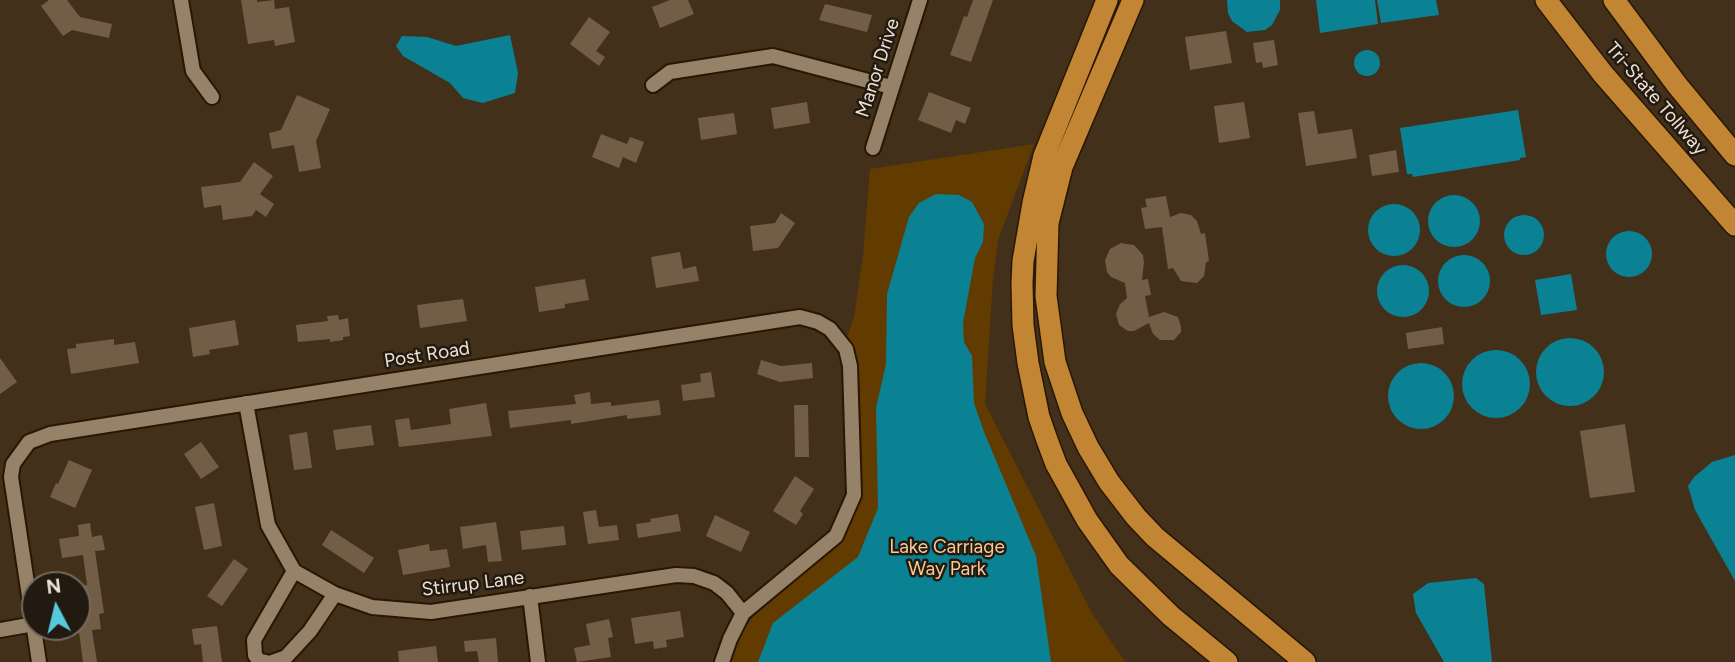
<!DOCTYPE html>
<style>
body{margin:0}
#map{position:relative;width:1735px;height:662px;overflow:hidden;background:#42301a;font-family:Figtree,sans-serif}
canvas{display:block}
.north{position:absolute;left:21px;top:571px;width:70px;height:70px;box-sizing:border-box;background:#221a10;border:2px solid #736a5e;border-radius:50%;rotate:353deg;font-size:19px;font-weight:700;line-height:28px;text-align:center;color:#ece1d4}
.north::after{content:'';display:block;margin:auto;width:24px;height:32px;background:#55cadf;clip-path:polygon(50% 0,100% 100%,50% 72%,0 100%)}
</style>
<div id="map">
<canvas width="1735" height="662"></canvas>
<div class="north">N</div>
</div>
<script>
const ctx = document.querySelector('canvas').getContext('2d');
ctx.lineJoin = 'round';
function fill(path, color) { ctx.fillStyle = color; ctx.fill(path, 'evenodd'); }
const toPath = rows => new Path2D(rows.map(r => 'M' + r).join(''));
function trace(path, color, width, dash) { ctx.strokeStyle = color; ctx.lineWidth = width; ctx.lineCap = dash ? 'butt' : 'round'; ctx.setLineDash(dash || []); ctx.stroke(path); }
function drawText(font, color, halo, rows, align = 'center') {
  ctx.font = font + ' Figtree,sans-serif'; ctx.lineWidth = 5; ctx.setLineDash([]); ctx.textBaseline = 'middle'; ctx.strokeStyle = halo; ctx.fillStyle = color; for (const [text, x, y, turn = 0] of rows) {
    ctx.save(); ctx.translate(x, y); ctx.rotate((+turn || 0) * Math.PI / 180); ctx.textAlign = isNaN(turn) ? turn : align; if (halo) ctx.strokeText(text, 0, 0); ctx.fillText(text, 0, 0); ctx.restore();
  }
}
fill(toPath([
 [1034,144,998,240,993,279,985,404,1092,613,1125,662,730,662,740,635,754,616,830,551,839,540,859,499,862,475,859,381,856,355,847,337,854,317,863,255,870,169]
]), '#623b00');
fill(toPath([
 [1227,0,1280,0,1280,10,1272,25,1265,30,1247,32,1232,21,1228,13],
 [1316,0,1375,0,1378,24,1320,33],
 [1377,0,1436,0,1439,15,1381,23],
 [510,35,518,73,515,93,483,103,463,98,450,83,403,56,396,46,402,36,427,37,456,46],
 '1354 63a13 13 0 1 1 26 0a13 13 0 1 1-26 0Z',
 [1518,110,1526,157,1520,158,1520,160,1413,177,1412,174,1407,174,1400,128],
 [936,194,959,195,972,202,984,224,983,242,975,258,963,323,964,342,972,356,974,403,984,432,1036,556,1051,662,758,662,773,623,858,557,878,508,876,408,886,364,887,294,909,217,919,203],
 '1428 221a26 26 0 1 1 52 0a26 26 0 1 1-52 0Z',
 '1368 230a26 26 0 1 1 52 0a26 26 0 1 1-52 0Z',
 '1504 235a20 20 0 1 1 40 0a20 20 0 1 1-40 0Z',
 '1606 254a23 23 0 1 1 46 0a23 23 0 1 1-46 0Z',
 '1438 281a26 26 0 1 1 52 0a26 26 0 1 1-52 0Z',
 '1377 291a26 26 0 1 1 52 0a26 26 0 1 1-52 0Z',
 [1571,274,1577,310,1541,315,1535,280],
 '1536 372a34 34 0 1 1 68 0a34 34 0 1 1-68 0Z',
 '1462 384a34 34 0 1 1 68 0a34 34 0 1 1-68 0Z',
 '1388 396a33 33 0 1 1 66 0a33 33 0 1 1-66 0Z',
 [1735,455,1735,581,1695,510,1688,486,1694,477,1712,462],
 [1476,578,1484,584,1492,662,1444,662,1416,613,1413,594,1428,583]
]), '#0a8293');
fill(toPath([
 [49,0,67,0,80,17,112,24,109,38,72,30,63,36,41,6],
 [241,0,257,0,257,2,274,0,275,9,289,7,295,42,275,46,274,40,248,44],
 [670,0,688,0,694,14,660,28,652,7],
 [973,0,993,0,971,62,950,55,964,16,967,17],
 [825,4,872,15,867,32,819,20],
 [589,17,610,32,596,51,605,57,599,66,570,44],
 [1226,31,1232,63,1190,70,1185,37],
 [1274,40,1278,65,1263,68,1262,62,1256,63,1253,43],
 [929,92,971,108,965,124,956,120,951,133,918,120],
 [297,95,330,109,316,141,321,168,299,172,294,145,272,149,269,133,281,130],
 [807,102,810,123,774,129,771,108],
 [1244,102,1250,138,1219,143,1214,106],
 [1314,111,1318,134,1352,129,1357,158,1306,166,1298,113],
 [734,113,737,134,701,140,698,118],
 [601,134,627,144,630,137,644,142,636,163,623,157,619,168,592,157],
 [1396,150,1399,172,1372,176,1369,155],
 [254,162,273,176,260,194,274,204,266,217,256,210,252,216,223,220,221,205,204,208,201,187,240,182],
 [1166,196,1170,217,1181,213,1191,215,1197,221,1201,234,1205,233,1209,261,1206,262,1204,276,1197,283,1181,281,1173,268,1168,269,1162,227,1145,229,1141,208,1147,207,1145,199],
 [781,213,795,223,778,248,753,251,750,226,775,223],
 [1121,243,1134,245,1143,255,1144,262,1142,280,1148,279,1151,295,1145,296,1149,317,1164,312,1178,317,1181,327,1181,332,1174,340,1160,340,1153,334,1149,323,1134,331,1128,331,1119,325,1116,314,1120,304,1127,298,1125,283,1111,277,1107,272,1105,260,1110,249],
 [680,252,683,269,696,266,699,281,656,288,651,257],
 [585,279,589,300,565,304,565,308,539,312,535,287],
 [463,299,467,321,420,328,417,305],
 [338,315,339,320,348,318,350,336,343,337,343,340,330,342,330,339,298,342,296,325,328,321,327,316],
 [235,320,239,345,209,350,210,354,193,357,189,328],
 [1442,327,1444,344,1408,349,1406,333],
 [114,339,114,345,135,342,139,363,71,374,67,349,76,348,76,344],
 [0,358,17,382,0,394],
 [761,360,781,366,812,363,813,378,780,382,757,374],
 [711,372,715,397,683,401,681,385,701,382,700,374],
 [590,392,591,404,611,402,611,406,659,400,661,415,627,419,627,415,571,424,571,420,510,428,508,411,576,404,574,395],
 [486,403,492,436,399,447,395,420,409,418,411,430,451,424,449,409],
 [794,405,808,405,809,457,795,457],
 [1625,424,1635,492,1590,498,1580,431],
 [371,425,374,445,336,450,333,430],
 [307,432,312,468,294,470,289,435],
 [201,442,219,467,201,479,184,454],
 [69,460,92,470,75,508,50,497,56,483,58,484],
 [795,476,814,489,800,511,803,514,796,525,773,511],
 [214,503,222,546,204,550,195,507],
 [596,510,599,527,617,525,619,540,588,544,583,512],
 [678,514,681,531,638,538,636,524,651,522,650,519],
 [715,515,750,532,741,552,706,536],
 [496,522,502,561,488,562,486,545,463,549,460,527],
 [90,523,92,537,102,535,105,550,95,551,104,613,99,614,101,629,92,630,97,662,83,662,79,632,77,633,77,586,87,585,83,555,62,558,59,539,79,536,78,525],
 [564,526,566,545,522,550,520,531],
 [331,530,374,558,364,573,322,545],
 [429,544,430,551,447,549,450,567,403,575,398,550],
 [234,559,248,569,222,606,207,596],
 [680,611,684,637,666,640,667,647,654,649,653,641,635,644,631,618],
 [609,619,613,637,608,638,611,657,577,662,574,648,590,645,586,624],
 [217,626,222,662,203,662,201,644,194,645,192,629],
 [496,638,498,662,479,662,477,651,465,652,464,641],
 [436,646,438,662,399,662,398,651]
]), '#725e47');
const street = toPath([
 [181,0,193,71,212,97],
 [653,85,670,72,773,56,891,87],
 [873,148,920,0],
 [246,403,268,525,294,571,335,594,372,607,431,612,676,575,694,576,714,583,727,593,743,613],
 [530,596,538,662],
 [0,630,34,624],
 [39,662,11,477,13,464,29,442,50,434,800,317,818,322,830,329,846,349,850,366,854,495,836,536,743,613,730,639,722,662],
 [266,662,259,661,255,655,254,640,294,571],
 [272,662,286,657,310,631,335,594]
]);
const highway = toPath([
 [1107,0,1044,156,1033,203,1023,261,1022,283,1023,325,1028,363,1039,417,1047,440,1056,464,1087,520,1119,565,1171,616,1227,662],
 [1133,0,1062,167,1048,223,1046,296,1055,362,1072,413,1088,447,1109,482,1136,517,1155,537,1305,662],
 [1546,0,1603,74,1735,225],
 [1614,0,1677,85,1735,155]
]);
trace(street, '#281703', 18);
trace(highway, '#281703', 24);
trace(street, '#968169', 14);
trace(highway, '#c28534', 21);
drawText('19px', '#ece1d4', '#221a10', [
 ["Manor Drive",878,68,-72],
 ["Tri-State Tollway",1656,99,49],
 ["Post Road",427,355,-9],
 ["Stirrup Lane",473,584,-7]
]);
drawText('19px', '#faca93', '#221a10', [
 ["Lake Carriage",947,547],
 ["Way Park",947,569]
]);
</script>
